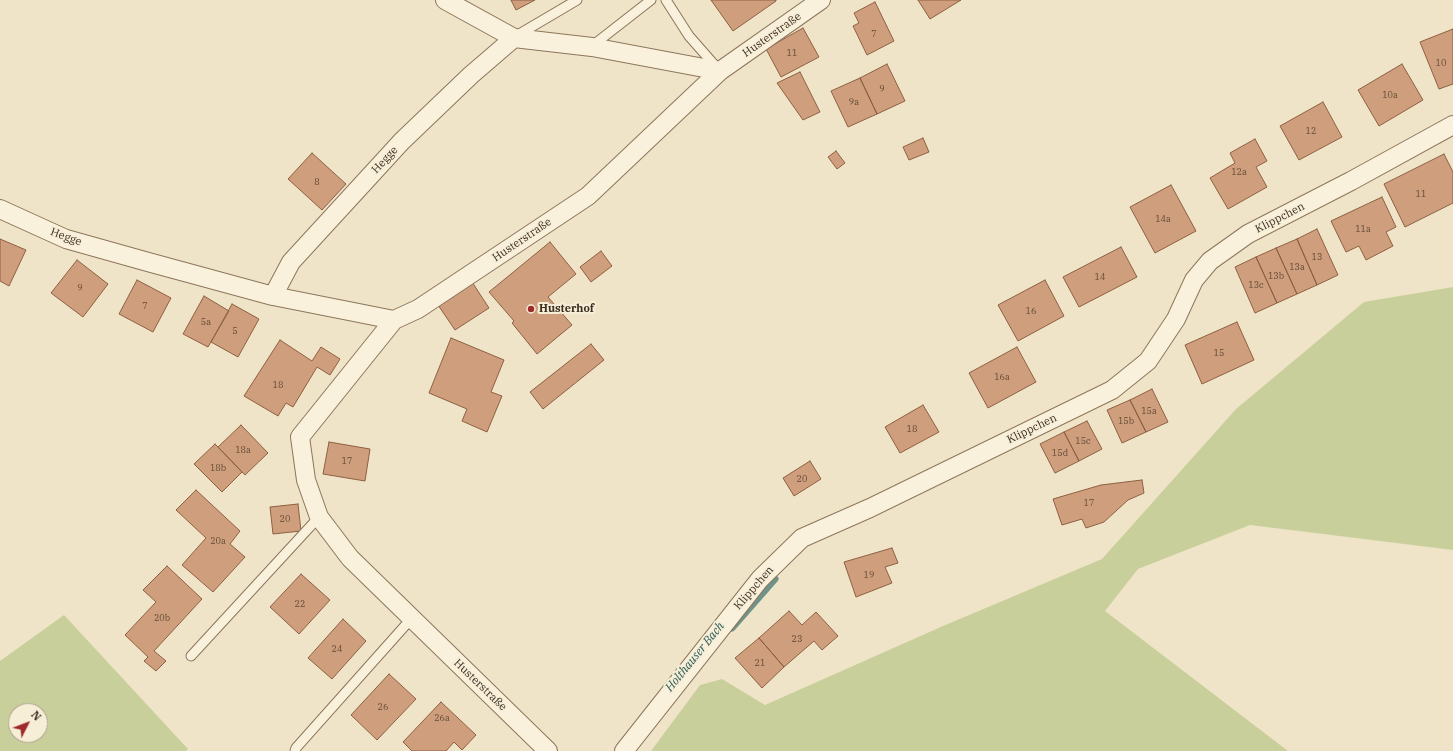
<!DOCTYPE html>
<meta charset="utf-8">
<style>
body{margin:0}
#map{position:relative;width:1453px;height:751px;overflow:hidden;background:#f0e4c8;font-family:"IBM Plex Serif",serif}
canvas{display:block}
.north{position:absolute;left:8px;top:703px;width:40px;height:40px;box-sizing:border-box;background:#f7eed8;border:1px solid #ada18e;border-radius:50%;rotate:48deg;font-size:11px;font-weight:700;line-height:16px;text-align:center;color:#3d2e20}
.north::after{content:'';display:block;margin:auto;width:14px;height:18px;background:#9e2a2b;clip-path:polygon(50% 0,100% 100%,50% 72%,0 100%)}
</style>
<div id="map">
<canvas width="1453" height="751"></canvas>
<div class="north">N</div>
</div>
<script>
const ctx = document.querySelector('canvas').getContext('2d');
ctx.lineJoin = 'round';
function fill(path, color) { ctx.fillStyle = color; ctx.fill(path, 'evenodd'); }
const toPath = rows => new Path2D(rows.map(r => 'M' + r).join(''));
function trace(path, color, width, dash) { ctx.strokeStyle = color; ctx.lineWidth = width; ctx.lineCap = dash ? 'butt' : 'round'; ctx.setLineDash(dash || []); ctx.stroke(path); }
function drawText(font, color, halo, rows, align = 'center') {
  ctx.font = font + ' "IBM Plex Serif",serif'; ctx.lineWidth = 4; ctx.setLineDash([]); ctx.textBaseline = 'middle'; ctx.strokeStyle = halo; ctx.fillStyle = color; for (const [text, x, y, turn = 0] of rows) {
    ctx.save(); ctx.translate(x, y); ctx.rotate((+turn || 0) * Math.PI / 180); ctx.textAlign = isNaN(turn) ? turn : align; if (halo) ctx.strokeText(text, 0, 0); ctx.fillText(text, 0, 0); ctx.restore();
  }
}
fill(toPath([
 [1453,287,1453,550,1250,525,1138,569,1105,611,1288,751,651,751,700,685,722,679,765,705,943,626,1102,559,1236,409,1364,302],
 [64,615,188,749,186,751,0,751,0,661],
 [16,711,40,711,40,735,16,735]
]), '#c9cf9b');
trace(toPath([
 [732,628,775,579]
]), '#6f938a', 7);
const building = toPath([
 [511,0,535,0,516,10,511,0],
 [711,0,776,0,776,1,733,31,711,0],
 [918,0,961,0,930,19,918,0],
 [875,2,894,41,867,55,853,26,859,23,854,13,875,2],
 [803,28,819,57,781,77,766,49,803,28],
 [1453,29,1453,84,1439,89,1420,42,1453,29],
 [887,64,905,101,877,114,860,78,887,64],
 [1402,64,1423,100,1379,126,1358,90,1402,64],
 [800,72,820,112,803,120,777,83,800,72],
 [860,78,877,114,848,127,831,91,860,78],
 [1323,102,1342,137,1299,160,1280,126,1323,102],
 [923,138,929,152,909,160,903,147,923,138],
 [1255,139,1267,161,1256,167,1267,187,1228,209,1210,178,1235,163,1230,153,1255,139],
 [836,151,845,163,837,169,828,157,836,151],
 [312,153,346,184,322,210,288,179,312,153],
 [1444,154,1453,172,1453,203,1405,227,1384,184,1444,154],
 [1171,185,1196,231,1155,253,1130,207,1171,185],
 [1382,197,1396,227,1386,232,1393,246,1366,260,1359,246,1346,252,1331,221,1382,197],
 [1317,229,1338,275,1317,285,1297,239,1317,229],
 [0,239,26,250,9,286,0,281,0,239],
 [1297,239,1317,285,1297,294,1276,248,1297,239],
 [550,242,576,274,548,297,572,325,537,354,512,323,514,321,489,292,550,242],
 [1121,247,1137,277,1079,307,1063,277,1121,247],
 [1276,248,1297,294,1277,303,1256,257,1276,248],
 [601,251,612,266,591,282,580,267,601,251],
 [1256,257,1277,303,1255,313,1235,267,1256,257],
 [77,260,108,284,83,317,51,293,77,260],
 [137,280,171,298,153,332,119,314,137,280],
 [1045,280,1064,316,1018,341,998,305,1045,280],
 [472,282,489,308,455,330,438,305,472,282],
 [204,296,229,311,208,347,183,334,204,296],
 [232,304,259,319,238,357,211,342,232,304],
 [1237,322,1254,360,1202,384,1185,345,1237,322],
 [451,338,504,360,491,392,502,396,487,432,462,421,467,409,429,393,451,338],
 [280,340,312,361,321,347,340,359,330,375,317,367,293,407,286,403,278,416,244,396,280,340],
 [591,344,604,360,543,409,530,392,591,344],
 [1017,347,1036,382,988,408,969,373,1017,347],
 [1152,389,1168,422,1146,432,1130,400,1152,389],
 [1130,400,1146,432,1122,443,1107,410,1130,400],
 [923,405,939,432,900,453,885,427,923,405],
 [1087,421,1102,449,1079,461,1064,432,1087,421],
 [241,425,268,453,245,475,218,447,241,425],
 [1064,432,1079,461,1055,473,1040,444,1064,432],
 [329,442,370,449,365,481,323,474,329,442],
 [215,444,242,472,222,492,194,464,215,444],
 [810,461,821,479,794,496,783,478,810,461],
 [1142,480,1144,493,1128,500,1104,522,1086,528,1082,519,1062,525,1053,499,1101,485,1142,480],
 [196,490,240,531,230,544,245,557,213,592,182,565,206,538,176,510,196,490],
 [298,504,301,531,273,534,270,507,298,504],
 [892,548,898,563,885,567,892,583,856,597,844,562,892,548],
 [167,566,202,599,154,651,166,661,156,671,144,661,148,657,125,635,156,602,143,590,167,566],
 [301,574,330,600,299,634,270,607,301,574],
 [789,611,802,625,816,612,838,636,822,650,814,641,784,667,759,638,789,611],
 [343,619,366,641,332,679,308,658,343,619],
 [759,638,784,667,762,688,735,658,759,638],
 [389,674,416,699,377,740,351,715,389,674],
 [441,702,476,735,462,750,454,742,446,751,412,751,403,742,441,702]
]);
fill(building, '#cf9f7d');
trace(building, '#8d5f41', 1);
const service = toPath([
 [666,0,689,36,718,69],
 [516,36,577,0],
 [592,46,651,0],
 [191,656,319,517],
 [295,751,296,748,411,619]
]);
const minor = toPath([
 [445,0,514,38],
 [0,209,66,239,148,262,273,296,394,320],
 [273,296,291,262,402,141,471,75,514,38,592,47,720,71],
 [548,751,350,558,319,517,306,480,300,437,394,320,418,309,588,196,720,71,821,0],
 [624,751,760,579,802,538,870,508,1112,390,1148,361,1176,319,1194,280,1210,261,1248,234,1351,181,1453,125]
]);
trace(service, '#8d765c', 11);
trace(minor, '#8d765c', 20);
trace(service, '#faf1dc', 9);
trace(minor, '#faf1dc', 18);
for (const [x, y, r, color] of [
 [531,309,4,"#9e2a2b"]
]) { const dot = new Path2D(); dot.arc(x, y, r, 0, 2 * Math.PI); ctx.fillStyle = color; ctx.fill(dot); trace(dot, '#f7eed8', 1.5); }
drawText('9px', '#624a37', null, [
 ["7",874,34],
 ["11",792,53],
 ["10",1441,63],
 ["9",882,89],
 ["10a",1390,95],
 ["9a",854,102],
 ["12",1311,131],
 ["12a",1239,172],
 ["8",317,182],
 ["11",1421,194],
 ["14a",1163,219],
 ["11a",1363,229],
 ["13",1317,257],
 ["13a",1297,267],
 ["13b",1276,276],
 ["14",1100,277],
 ["13c",1256,285],
 ["9",80,288],
 ["7",145,306],
 ["16",1031,311],
 ["5a",206,322],
 ["5",235,331],
 ["15",1219,353],
 ["16a",1002,377],
 ["18",278,385],
 ["15a",1149,411],
 ["15b",1126,421],
 ["18",912,429],
 ["15c",1083,441],
 ["18a",243,450],
 ["15d",1060,453],
 ["17",347,461],
 ["18b",218,468],
 ["20",802,479],
 ["17",1089,503],
 ["20",285,519],
 ["20a",218,541],
 ["19",869,575],
 ["22",300,604],
 ["20b",162,618],
 ["23",797,639],
 ["24",337,649],
 ["21",760,663],
 ["26",383,707],
 ["26a",442,718]
]);
drawText('11px', '#3d2e20', '#f7eed8', [
 ["Husterstraße",772,35,-35],
 ["Hegge",385,160,-47],
 ["Klippchen",1280,218,-27],
 ["Hegge",66,237,20],
 ["Husterstraße",522,240,-34],
 ["Klippchen",1032,429,-26],
 ["Klippchen",754,588,-49],
 ["Husterstraße",480,685,44]
]);
drawText('bold 11px', '#3d2e20', '#f7eed8', [
 ["Husterhof",539,309]
], 'left');
drawText('italic 12px', '#2f5d5a', '#f7eed8', [
 ["Holthauser Bach",695,657,-51]
]);
</script>
